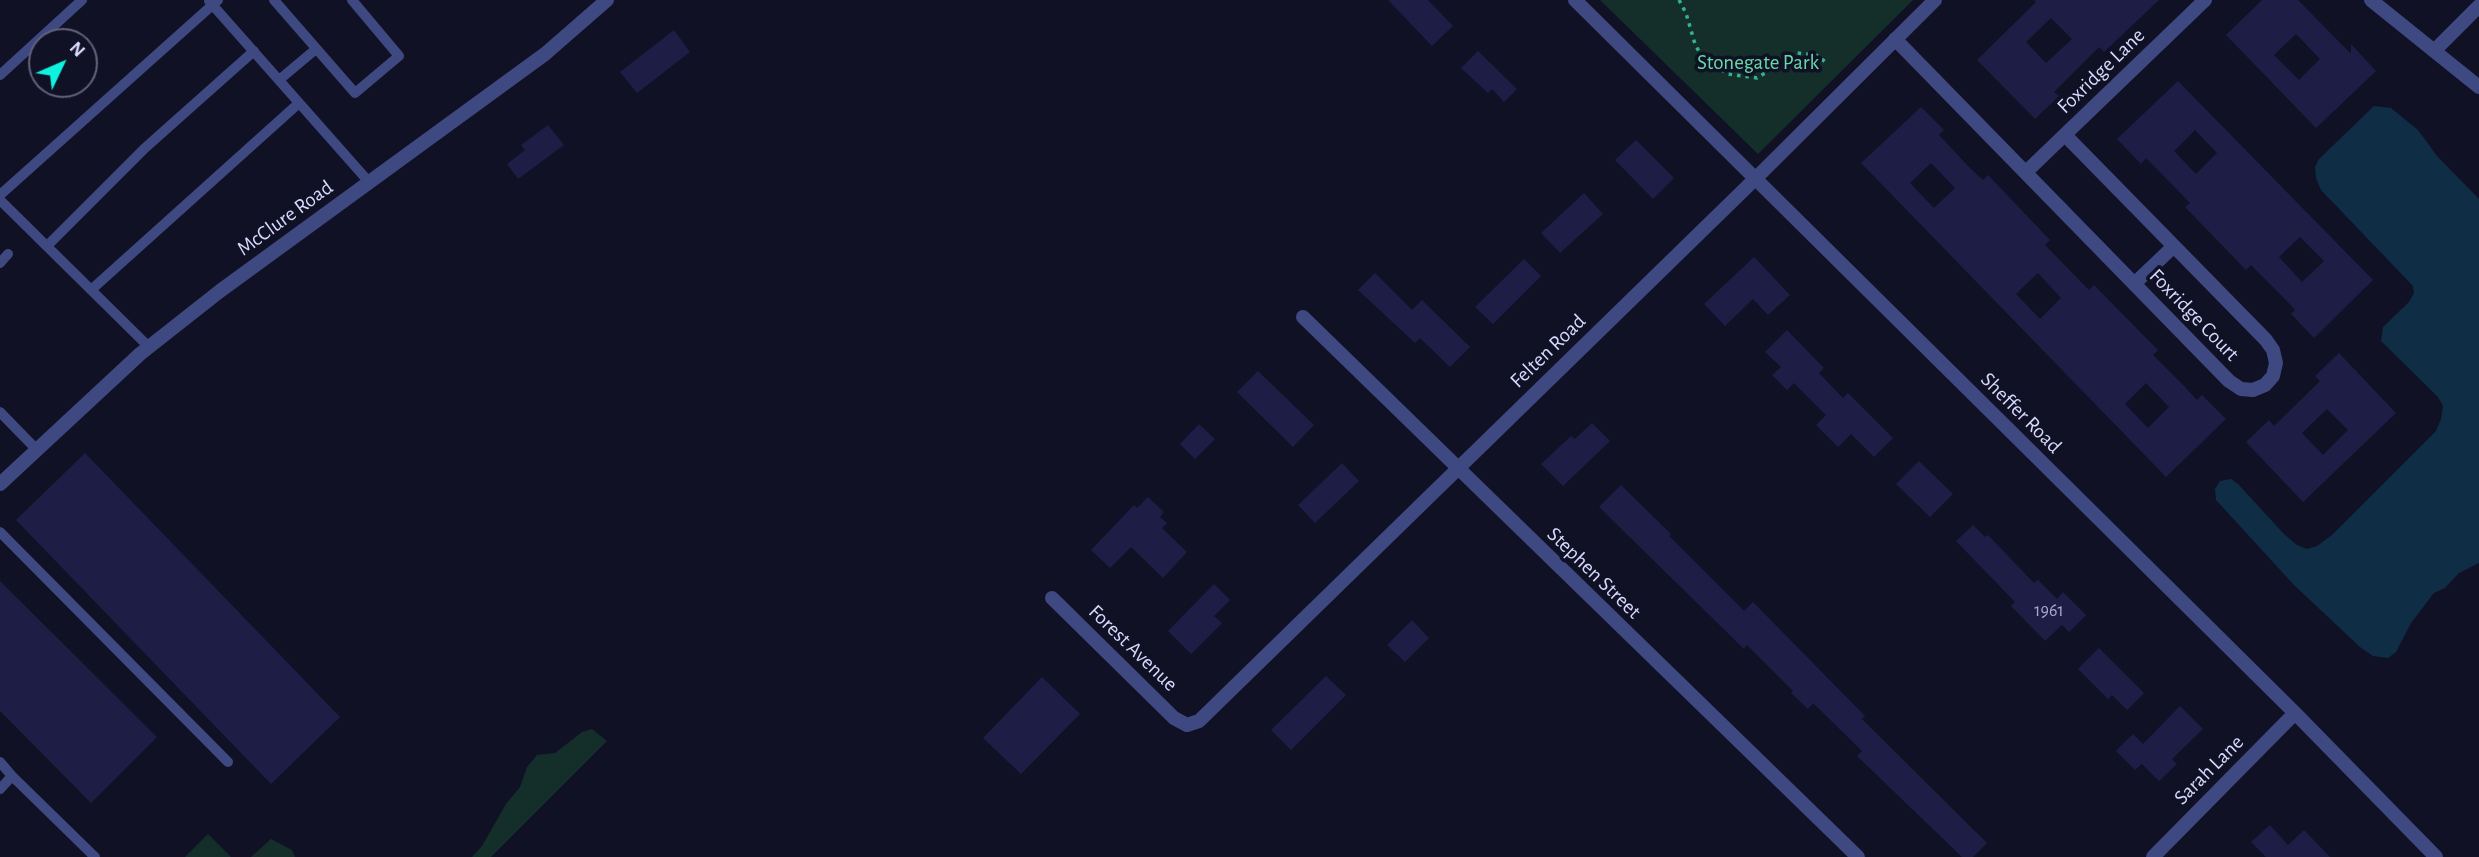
<!DOCTYPE html>
<style>
body{margin:0}
#map{position:relative;width:2479px;height:857px;overflow:hidden;background:#101125;font-family:"Alegreya Sans",sans-serif}
canvas{display:block}
.north{position:absolute;left:28px;top:28px;width:70px;height:70px;box-sizing:border-box;background:#101125;border:2px solid #60617b;border-radius:50%;rotate:46deg;font-size:19px;font-weight:700;line-height:28px;text-align:center;color:#d7d9fd}
.north::after{content:'';display:block;margin:auto;width:24px;height:32px;background:#0ef2de;clip-path:polygon(50% 0,100% 100%,50% 72%,0 100%)}
</style>
<div id="map">
<canvas width="2479" height="857"></canvas>
<div class="north">N</div>
</div>
<script>
const ctx = document.querySelector('canvas').getContext('2d');
ctx.lineJoin = 'round';
function fill(path, color) { ctx.fillStyle = color; ctx.fill(path, 'evenodd'); }
const toPath = rows => new Path2D(rows.map(r => 'M' + r).join(''));
function trace(path, color, width, dash) { ctx.strokeStyle = color; ctx.lineWidth = width; ctx.lineCap = dash ? 'butt' : 'round'; ctx.setLineDash(dash || []); ctx.stroke(path); }
function drawText(font, color, halo, rows, align = 'center') {
  ctx.font = font + ' "Alegreya Sans",sans-serif'; ctx.lineWidth = 7; ctx.setLineDash([]); ctx.textBaseline = 'middle'; ctx.strokeStyle = halo; ctx.fillStyle = color; for (const [text, x, y, turn = 0] of rows) {
    ctx.save(); ctx.translate(x, y); ctx.rotate((+turn || 0) * Math.PI / 180); ctx.textAlign = isNaN(turn) ? turn : align; if (halo) ctx.strokeText(text, 0, 0); ctx.fillText(text, 0, 0); ctx.restore();
  }
}
fill(toPath([
 [1600,0,1913,0,1758,154],
 [592,729,607,741,491,857,472,857,482,846,506,804,520,787,527,767,537,755,555,753,582,732],
 [208,834,231,857,185,857],
 [271,839,292,850,295,857,251,857]
]), '#142f29');
fill(toPath([
 [2374,106,2391,108,2418,130,2437,156,2479,199,2479,563,2459,573,2445,588,2434,593,2411,623,2396,652,2388,658,2373,656,2360,647,2294,585,2216,500,2215,489,2220,481,2231,479,2238,484,2284,534,2297,545,2307,549,2317,546,2332,535,2436,431,2441,419,2443,406,2438,397,2381,341,2383,327,2409,302,2414,293,2413,286,2321,190,2316,178,2315,167,2319,159]
]), '#0f2d45');
fill(toPath([
 [1388,0,1428,0,1453,26,1432,46],
 [2034,0,2159,0,2104,52,2099,47,2054,92,2059,96,2035,119,1977,60,2036,2],
 [2051,18,2072,39,2046,63,2026,42],
 [2262,0,2298,0,2351,54,2351,44,2376,71,2316,128,2226,35],
 [2296,34,2320,59,2299,80,2274,55],
 [674,30,690,52,637,93,620,72],
 [1478,51,1517,89,1504,102,1492,89,1488,93,1461,68],
 [2178,81,2373,280,2314,338,2291,314,2295,310,2283,297,2251,265,2246,270,2185,207,2190,203,2159,171,2146,158,2141,164,2117,139],
 [2195,130,2217,153,2196,174,2174,151],
 [2300,237,2324,261,2302,282,2279,257],
 [1921,107,1944,130,1939,135,1970,168,1983,180,1988,175,2050,240,2045,245,2089,290,2094,285,2158,350,2153,355,2185,387,2197,400,2202,395,2226,419,2166,477,1861,163],
 [1931,163,1955,188,1934,208,1910,183],
 [2038,273,2061,298,2040,319,2016,294],
 [2146,383,2169,407,2148,428,2125,404],
 [548,125,564,145,518,179,507,164,525,150,521,145],
 [1636,140,1674,178,1653,199,1615,160],
 [1584,193,1603,214,1560,253,1541,233],
 [1754,257,1790,295,1768,315,1753,299,1725,326,1704,304],
 [1524,259,1541,276,1493,324,1475,307],
 [1375,273,1412,310,1422,300,1470,347,1450,367,1420,338,1415,343,1358,290],
 [1787,330,1824,368,1819,373,1843,398,1848,393,1893,438,1874,457,1851,434,1838,447,1816,425,1826,415,1794,383,1787,390,1772,375,1781,367,1765,352],
 [2339,353,2396,413,2303,502,2246,442,2269,420,2274,426,2320,381,2315,376],
 [2327,409,2348,430,2323,455,2302,433],
 [1258,371,1314,425,1293,447,1237,392],
 [1592,423,1610,441,1563,486,1541,464,1571,436,1575,439],
 [1199,424,1215,439,1195,459,1180,444],
 [85,453,340,717,271,784,16,520],
 [1919,461,1953,494,1930,517,1896,484],
 [1342,463,1359,481,1315,523,1298,505],
 [1621,485,1671,534,1669,536,1744,611,1753,602,1865,716,1862,719,1987,843,1973,857,1962,857,1857,756,1862,751,1813,703,1808,709,1791,693,1793,691,1747,645,1744,649,1599,507],
 [1148,497,1164,512,1160,517,1167,523,1162,528,1187,552,1163,578,1131,547,1110,568,1091,550,1134,505,1137,508],
 [1973,525,1985,537,1988,535,2034,583,2038,580,2057,599,2063,592,2086,615,2069,632,2062,625,2045,641,2011,606,2015,602,1956,541],
 [0,581,157,737,91,803,0,711],
 [1214,584,1230,600,1214,616,1222,623,1191,654,1168,631],
 [1412,620,1429,638,1405,662,1387,645],
 [2099,648,2144,693,2127,710,2112,695,2108,699,2078,669],
 [1326,676,1346,695,1291,750,1271,730],
 [1042,677,1080,714,1021,774,983,738],
 [2180,706,2203,729,2172,759,2177,764,2159,781,2142,764,2135,770,2116,751,2133,734,2143,744],
 [2270,825,2288,845,2304,830,2330,857,2266,857,2251,842]
]), '#1e1d45');
trace(toPath([
 [1679,0,1686,13,1695,44,1702,57,1728,74,1757,78,1797,53,1816,55,1827,63]
]), '#36b193', 3.5, [3.5, 5]);
trace(toPath([
 [274,0,355,93,399,56,352,0],
 [209,1,369,182],
 [0,75,82,0],
 [279,80,316,49],
 [0,195,218,0],
 [0,200,149,347],
 [47,246,145,148,254,51],
 [0,263,8,254],
 [91,290,299,103],
 [0,412,36,449],
 [0,532,228,762],
 [0,762,12,776,0,789],
 [12,776,95,857]
]), '#3e4881', 10);
trace(toPath([
 [1575,0,2295,713,2436,857],
 [2371,0,2479,87],
 [1895,39,2229,381,2241,389,2253,390,2265,385,2273,376,2276,363,2273,350,2266,340,2065,135],
 [2434,51,2479,6],
 [2026,172,2205,0],
 [2134,284,2174,246],
 [1303,317,1858,857],
 [0,484,140,354,220,291,545,54,607,0],
 [1052,598,1174,718,1187,725,1199,721,1755,179,1935,0],
 [2153,857,2295,713]
]), '#3e4881', 14);
drawText('18px', '#a9aacf', null, [
 ["1961",2049,611]
]);
drawText('21px', '#66d9a7', '#101125', [
 ["Stonegate Park",1758,63]
]);
drawText('21px', '#d7d9fd', '#101125', [
 ["Foxridge Lane",2101,71,-44],
 ["McClure Road",285,218,-36],
 ["Foxridge Court",2194,315,46],
 ["Felten Road",1548,351,-44],
 ["Sheffer Road",2021,413,45],
 ["Stephen Street",1594,573,44],
 ["Forest Avenue",1133,648,44],
 ["Sarah Lane",2209,770,-45]
]);
</script>
